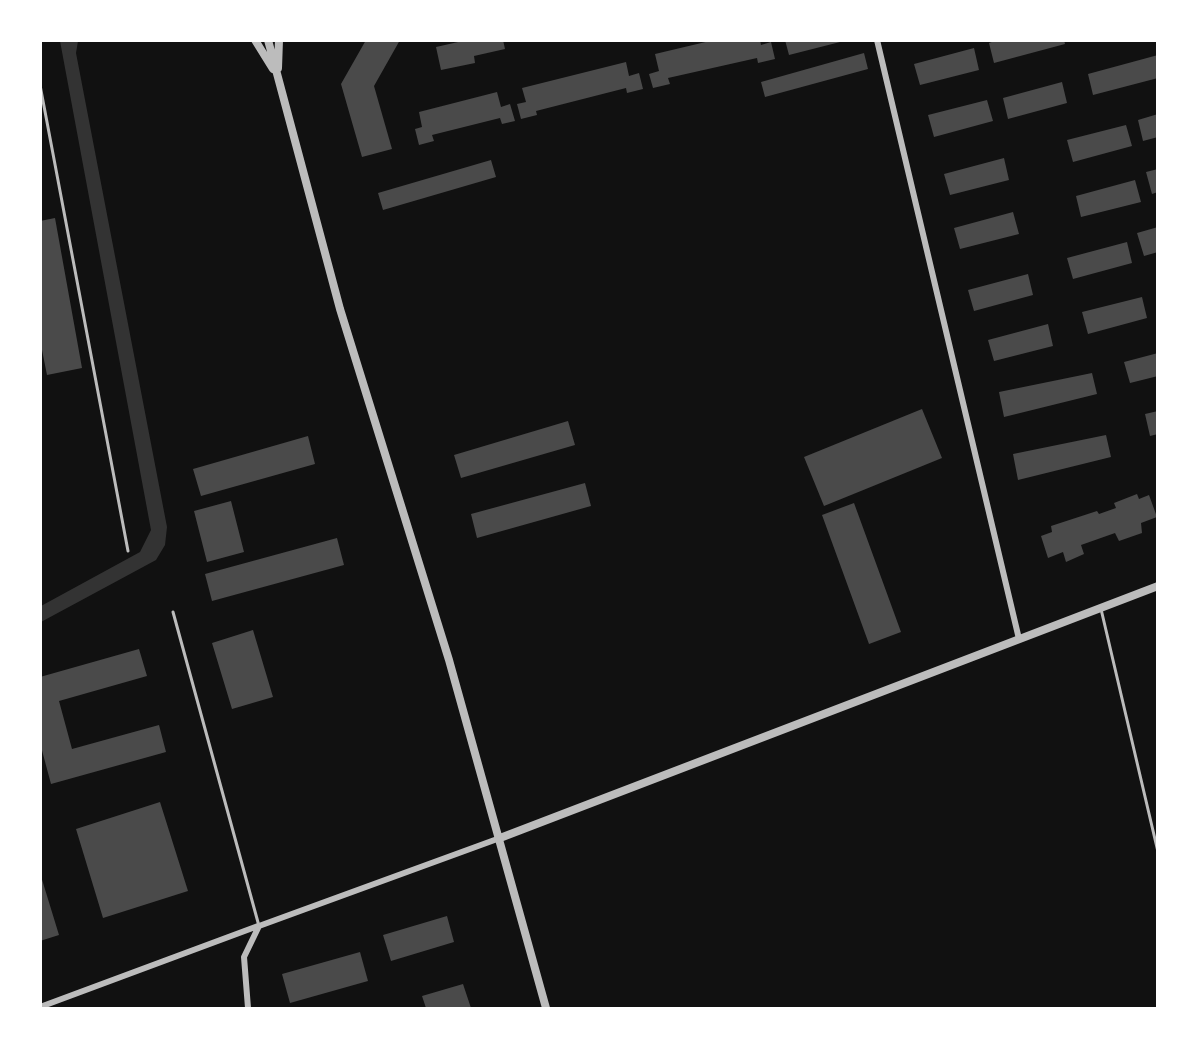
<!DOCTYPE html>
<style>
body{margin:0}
#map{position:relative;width:1198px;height:1049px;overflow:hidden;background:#111;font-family:Karla,sans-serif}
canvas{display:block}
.frame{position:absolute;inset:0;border:42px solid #fff;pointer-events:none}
</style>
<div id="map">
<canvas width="1198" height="1049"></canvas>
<div class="frame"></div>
</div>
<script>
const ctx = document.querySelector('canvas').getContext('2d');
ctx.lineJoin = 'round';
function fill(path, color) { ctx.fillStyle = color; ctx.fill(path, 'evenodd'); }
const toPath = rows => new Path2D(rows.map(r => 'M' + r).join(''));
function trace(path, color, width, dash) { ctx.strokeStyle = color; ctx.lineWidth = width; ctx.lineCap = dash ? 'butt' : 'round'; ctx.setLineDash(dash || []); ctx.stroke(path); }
fill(toPath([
 [60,41,78,41,76,53,167,527,165,545,156,560,41,622,41,606,140,552,151,530]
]), '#333');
fill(toPath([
 [366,40,400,40,374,86,392,149,362,157,341,84],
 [467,40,503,40,505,49,474,56,475,63,441,70,436,47],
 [714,40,760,40,761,45,771,42,775,59,758,63,757,58,668,78,670,84,653,88,649,74,659,71,655,54],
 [785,40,844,40,844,41,789,55],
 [997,40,1064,40,1065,44,994,63,989,43],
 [974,48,979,70,920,85,914,64],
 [864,53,868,69,765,97,761,82],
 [1158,55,1158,78,1093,95,1088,74],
 [626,62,629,76,639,73,643,89,627,93,626,88,536,111,537,115,521,119,517,104,526,102,522,88],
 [1062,82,1067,103,1008,119,1003,98],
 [497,92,501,107,510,104,515,121,502,124,500,118,432,135,434,141,419,145,415,129,422,127,419,112],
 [987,100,993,121,934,137,928,115],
 [1158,114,1158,137,1143,141,1138,120],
 [1126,125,1132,146,1073,162,1067,140],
 [1004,158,1009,180,950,195,944,174],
 [491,160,496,177,383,210,378,193],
 [1158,169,1158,192,1152,194,1146,172],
 [1135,180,1141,202,1081,217,1076,196],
 [1013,212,1019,234,960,249,954,228],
 [55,218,82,368,47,375,40,340,40,221],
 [1158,227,1158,252,1144,256,1137,233],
 [1127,242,1132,263,1073,279,1067,258],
 [1028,274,1033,295,974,311,968,290],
 [1142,297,1147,318,1088,334,1082,312],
 [1048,324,1053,346,994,361,988,340],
 [1158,353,1158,376,1130,383,1124,362],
 [1092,373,1097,394,1004,417,999,392],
 [922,409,942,458,824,506,804,457],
 [1158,411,1158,434,1150,436,1145,414],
 [568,421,575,445,461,478,454,455],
 [1106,435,1111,457,1018,480,1013,454],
 [308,436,315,464,201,496,193,469],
 [585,483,591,506,477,538,471,514],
 [1137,494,1139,499,1149,495,1157,517,1141,523,1142,533,1119,541,1115,533,1081,545,1084,554,1066,562,1063,552,1048,558,1041,536,1052,532,1051,526,1097,511,1099,514,1116,508,1114,503],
 [231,501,244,552,207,562,194,511],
 [854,503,901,632,869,644,822,515],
 [337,538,344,565,212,601,205,574],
 [253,630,273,697,232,709,212,643],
 [139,649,147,676,59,701,72,749,159,725,166,752,51,784,40,743,40,677],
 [160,802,188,891,103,918,76,829],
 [40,873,59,935,40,941],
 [447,916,454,942,391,961,383,935],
 [360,952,368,981,290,1003,282,974],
 [463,984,471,1008,426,1008,422,996]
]), '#4a4a4a');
trace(toPath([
 [40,85,128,551],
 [1101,609,1158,852],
 [173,612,259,926]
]), '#bcbcbc', 3);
trace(toPath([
 [877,40,1019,639],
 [40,1007,258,926],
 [248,1008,244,957,259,926,500,838]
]), '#bcbcbc', 6);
trace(toPath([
 [255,40,273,69],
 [268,40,340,309,449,660,546,1008],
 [278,68,279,40],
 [500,838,1158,586]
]), '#bcbcbc', 8);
</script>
